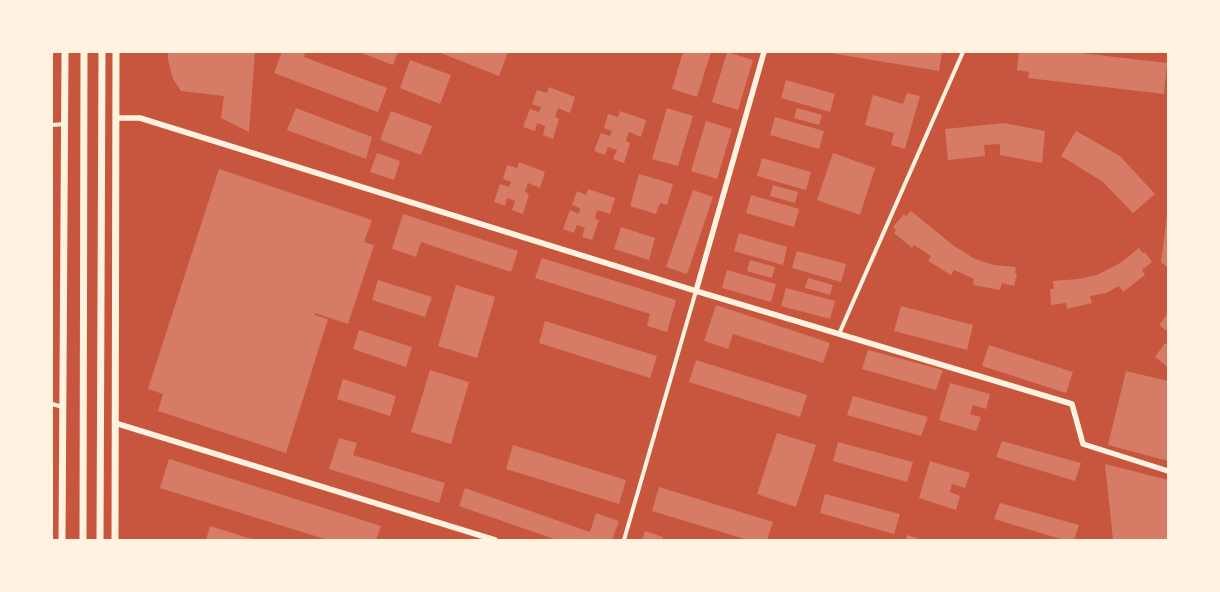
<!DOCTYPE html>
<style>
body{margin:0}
#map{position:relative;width:1220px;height:592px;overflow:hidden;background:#c8553d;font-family:Karla,sans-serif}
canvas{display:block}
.frame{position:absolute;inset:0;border:53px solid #fff3e0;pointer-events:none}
</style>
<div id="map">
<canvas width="1220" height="592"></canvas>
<div class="frame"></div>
</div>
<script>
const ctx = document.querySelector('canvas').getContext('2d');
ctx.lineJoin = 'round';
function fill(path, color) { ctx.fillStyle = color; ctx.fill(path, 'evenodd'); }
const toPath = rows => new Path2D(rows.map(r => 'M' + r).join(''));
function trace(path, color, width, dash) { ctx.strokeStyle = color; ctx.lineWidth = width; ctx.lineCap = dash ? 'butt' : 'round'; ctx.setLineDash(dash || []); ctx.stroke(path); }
fill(toPath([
 [168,52,255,52,249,132,221,118,224,96,181,91,173,79,168,60],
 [282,52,305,52,304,57,387,88,378,112,274,73],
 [359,52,398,52,393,65],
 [438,52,508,52,499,76],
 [683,52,711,52,697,97,672,89],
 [727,52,753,60,738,110,712,102],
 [824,52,942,52,939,71],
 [1019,52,1072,52,1167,63,1164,94,1028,78,1029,72,1017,70],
 [410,60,451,75,440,104,400,88],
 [786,80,835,94,830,112,781,98],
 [549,87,575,97,570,113,558,108,555,117,559,119,553,139,543,135,545,126,537,123,535,131,523,127,530,109,539,112,541,107,532,104,537,90,547,93],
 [907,93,920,96,905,149,891,145,894,133,865,125,873,95,903,104],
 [296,108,372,137,366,159,287,130],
 [667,108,693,116,678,166,652,159],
 [797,108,822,115,819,125,794,118],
 [391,111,432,126,421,155,380,140],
 [620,111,646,120,641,137,629,132,626,141,630,143,624,163,613,159,617,150,608,147,605,155,594,151,601,133,610,136,612,131,604,128,608,114,618,117],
 [775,117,824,131,819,149,770,135],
 [706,121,732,129,717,179,691,171],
 [1004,123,1045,131,1042,163,1000,155,1000,144,984,145,985,156,948,160,945,129],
 [1076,131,1120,156,1155,194,1133,213,1103,182,1061,156],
 [377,153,400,161,394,180,370,172],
 [833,153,875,168,860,215,817,200],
 [762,158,811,172,806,190,757,176],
 [519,162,545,172,540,188,528,183,525,192,529,194,523,214,512,210,515,201,507,198,505,206,494,202,500,184,509,187,511,182,503,179,507,165,517,168],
 [219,169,372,220,364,242,374,245,348,324,315,313,315,315,328,319,286,453,158,411,163,394,148,389],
 [639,174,673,184,667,205,660,203,656,214,630,206],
 [773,185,798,192,795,203,770,196],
 [588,189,615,198,610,214,597,210,595,219,599,220,592,240,582,237,585,228,577,225,574,233,563,229,570,210,579,214,580,208,572,205,577,191,586,195],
 [693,190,713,197,687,274,666,267],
 [751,195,799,209,794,227,746,213],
 [911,211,954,246,975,259,994,265,1016,267,1015,273,1017,274,1014,286,1002,283,1000,290,973,285,974,279,954,270,951,275,928,261,931,256,914,245,912,248,894,233,896,230,893,227,904,214,906,216],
 [403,214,518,251,511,272,421,242,416,257,392,249],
 [1167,215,1168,216,1168,268,1161,262],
 [621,227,655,238,649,260,614,249],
 [739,233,787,247,783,265,734,251],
 [1139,248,1143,253,1145,252,1152,262,1142,270,1145,275,1123,292,1119,286,1106,293,1090,296,1092,303,1067,309,1066,303,1051,305,1050,289,1054,289,1053,281,1078,279,1097,275,1120,263],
 [797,251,846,264,841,282,792,268],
 [542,258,676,300,667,332,647,326,650,314,535,278],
 [750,260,775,267,772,278,747,271],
 [727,270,776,284,771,302,722,288],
 [808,278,833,285,830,295,805,288],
 [378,280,432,297,425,317,372,300],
 [456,285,495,297,477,358,438,346],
 [786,288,835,301,830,319,781,306],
 [716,305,830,343,823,363,733,334,728,349,704,341],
 [901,306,973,325,967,350,894,331],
 [1168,313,1168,332,1159,325],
 [545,321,657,356,650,378,539,343],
 [359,330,412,347,406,367,353,349],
 [1165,343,1168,345,1168,367,1155,357],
 [989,345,1073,372,1066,393,982,366],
 [868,350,943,370,936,390,862,369],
 [696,360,807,395,800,417,689,382],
 [430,370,469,382,451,444,411,432],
 [1126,371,1168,381,1168,461,1108,445],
 [343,379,396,396,390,416,337,399],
 [950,383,990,394,986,409,973,405,970,414,981,417,976,431,939,420],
 [853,396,928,417,921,436,847,415],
 [777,433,816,445,796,507,757,494],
 [339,438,357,443,353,455,445,483,439,503,329,469],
 [1002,441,1081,463,1075,481,996,457],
 [838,442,913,462,907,482,833,461],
 [513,445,626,480,619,504,506,469],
 [169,459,381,526,376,540,328,540,160,488],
 [930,461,970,473,965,488,952,484,950,492,960,496,956,510,919,498],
 [1105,464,1168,480,1168,540,1113,540],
 [659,487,773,522,767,540,748,540,652,511],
 [465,488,590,532,596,513,619,521,612,540,557,540,459,506],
 [825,494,900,514,894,534,820,513],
 [1000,503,1079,525,1074,540,1064,540,994,519],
 [210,526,255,540,206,540],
 [645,531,663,537,662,540,642,540],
 [907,535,923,540,906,540]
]), '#d67c66');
trace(toPath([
 [52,125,65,124],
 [839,334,963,52],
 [52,404,63,407],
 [624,540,696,291]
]), '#fff3e0', 4);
trace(toPath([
 [116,118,140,118,696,291,1072,404,1083,444,1168,471],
 [696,291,764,52],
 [115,423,495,540]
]), '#fff3e0', 5.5);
trace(toPath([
 [62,540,65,52],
 [115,540,116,52]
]), '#fff3e0', 7);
trace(toPath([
 [83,540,84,52],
 [100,540,102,52]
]), '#fff3e0', 7);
</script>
